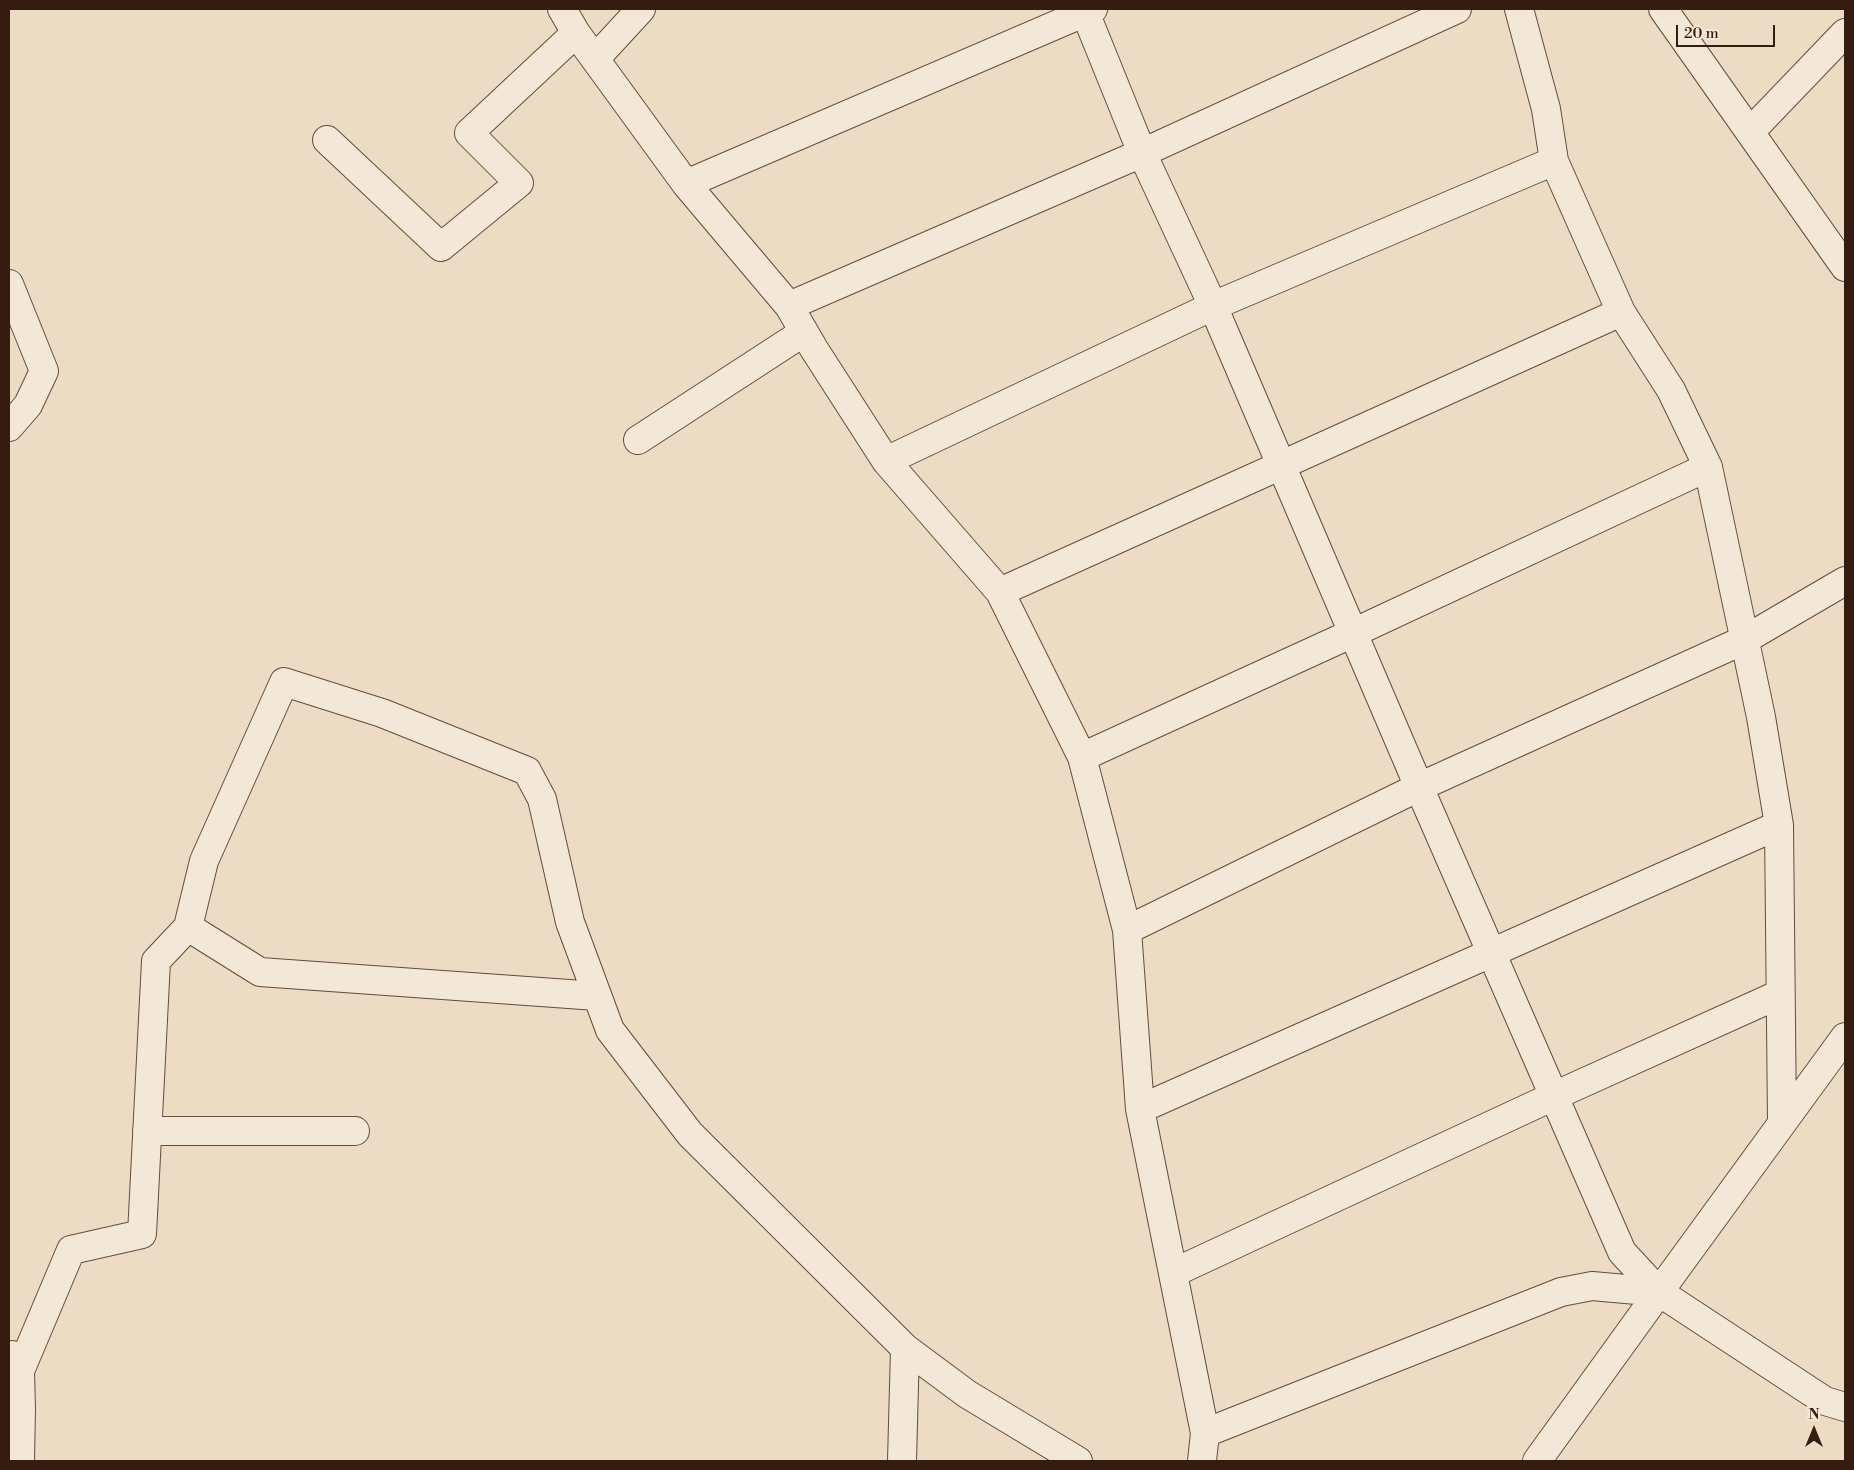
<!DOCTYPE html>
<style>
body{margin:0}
#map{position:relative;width:1854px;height:1470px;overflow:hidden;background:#ecdcc3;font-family:"Libre Bodoni",serif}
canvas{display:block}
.frame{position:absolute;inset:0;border:10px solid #351b10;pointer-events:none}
.north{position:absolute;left:1789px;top:1405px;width:50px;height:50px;-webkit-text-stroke:4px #f3e8d8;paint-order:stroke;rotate:0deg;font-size:14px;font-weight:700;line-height:20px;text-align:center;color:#351b10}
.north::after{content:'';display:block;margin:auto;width:18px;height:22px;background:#351b10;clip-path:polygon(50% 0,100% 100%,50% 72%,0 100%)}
.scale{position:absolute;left:1676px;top:25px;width:99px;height:22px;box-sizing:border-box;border:2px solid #351b10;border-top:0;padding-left:6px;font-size:15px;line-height:18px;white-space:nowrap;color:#351b10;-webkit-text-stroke:4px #f3e8d8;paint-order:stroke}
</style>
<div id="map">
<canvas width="1854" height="1470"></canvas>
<div class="frame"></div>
<div class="north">N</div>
<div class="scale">20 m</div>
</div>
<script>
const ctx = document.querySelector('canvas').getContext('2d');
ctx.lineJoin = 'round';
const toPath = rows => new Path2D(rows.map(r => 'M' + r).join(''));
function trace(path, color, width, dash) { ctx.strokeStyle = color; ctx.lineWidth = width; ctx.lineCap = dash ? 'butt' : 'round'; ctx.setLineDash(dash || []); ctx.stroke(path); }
const street = toPath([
 [562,9,576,33,686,184,789,306,814,349,886,461,1000,592,1082,757,1127,930,1140,1109,1205,1433,1202,1461],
 [1519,9,1546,109,1554,161,1621,312,1671,390,1708,467,1761,717,1779,825,1782,1122],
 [1663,9,1845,267],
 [1085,12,1142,153,1213,306,1419,787,1622,1252,1659,1292],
 [595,59,641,9],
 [1751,131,1845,33],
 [327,140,441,247,519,183,469,133,576,33],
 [686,184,1093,9],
 [9,284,44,371,28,405,9,427],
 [789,306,1142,153,1457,9],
 [638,440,804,332],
 [886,461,1213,306,1554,161],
 [1000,592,1621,312],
 [1082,757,1353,633,1708,467],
 [188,927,260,972,597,996],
 [1127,930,1419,787,1744,640,1845,581],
 [1140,1109,1779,825],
 [147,1131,355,1131],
 [1173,1273,1554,1096,1780,994],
 [1659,1292,1845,1037],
 [12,1355,20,1371,21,1409,20,1461],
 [20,1371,71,1250,142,1234,156,961,188,927,204,861,284,682,382,713,527,771,542,799,570,922,610,1030,690,1134,905,1348,967,1394,1078,1461],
 [1205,1433,1561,1292,1592,1286,1659,1292],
 [902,1461,905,1348],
 [1537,1461,1659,1292,1825,1401,1845,1407]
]);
trace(street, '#634b3d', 30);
trace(street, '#f3e8d8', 28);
</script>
